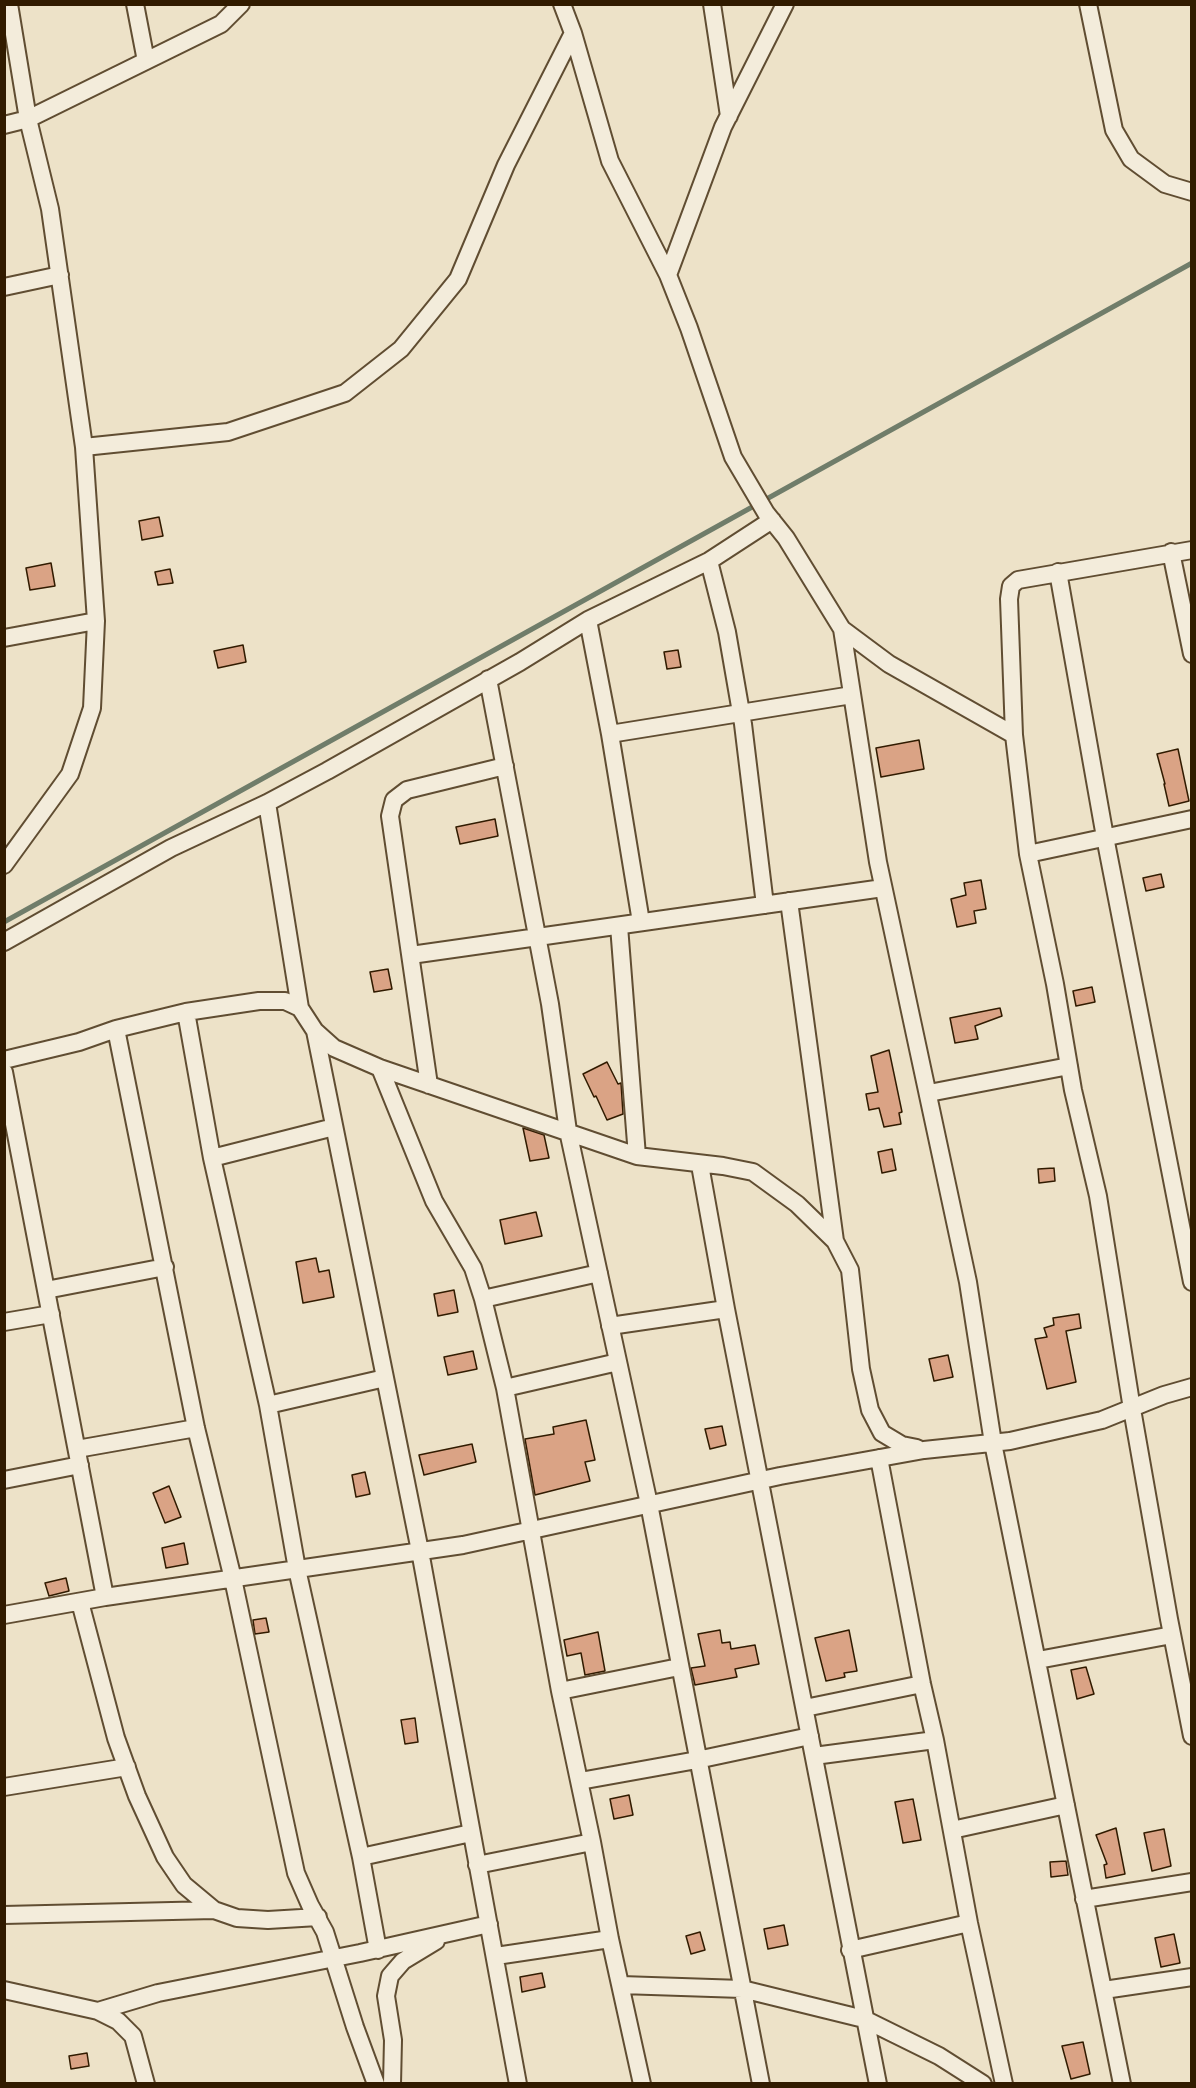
<!DOCTYPE html>
<style>
body{margin:0}
#map{position:relative;width:1196px;height:2088px;overflow:hidden;background:#ede2c8;font-family:"EB Garamond",serif}
canvas{display:block}
.frame{position:absolute;inset:0;border:6px solid #311b00;pointer-events:none}
</style>
<div id="map">
<canvas width="1196" height="2088"></canvas>
<div class="frame"></div>
</div>
<script>
const ctx = document.querySelector('canvas').getContext('2d');
ctx.lineJoin = 'round';
const toPath = rows => new Path2D(rows.map(r => 'M' + r).join(''));
function trace(path, color, width, dash) { ctx.strokeStyle = color; ctx.lineWidth = width; ctx.lineCap = dash ? 'butt' : 'round'; ctx.setLineDash(dash || []); ctx.stroke(path); }
function fill(path, color) { ctx.fillStyle = color; ctx.fill(path, 'evenodd'); }
trace(toPath([
 [4,922,1192,263]
]), '#707d6a', 5);
const building = toPath([
 [159,517,163,536,142,540,139,521,159,517],
 [51,563,55,586,30,590,26,568,51,563],
 [170,569,173,583,158,585,155,572,170,569],
 [243,645,246,662,218,668,214,651,243,645],
 [678,650,681,667,667,669,664,652,678,650],
 [919,740,924,769,881,777,876,748,919,740],
 [1178,749,1189,801,1169,806,1164,784,1165,784,1157,754,1178,749],
 [495,819,498,836,460,844,456,827,495,819],
 [1161,874,1164,887,1146,891,1143,878,1161,874],
 [981,880,986,909,974,911,976,923,957,927,951,899,966,895,964,883,981,880],
 [388,969,392,989,374,992,370,972,388,969],
 [1092,987,1095,1002,1076,1006,1073,991,1092,987],
 [1000,1008,1002,1016,975,1026,978,1039,955,1043,950,1018,1000,1008],
 [889,1050,902,1112,899,1113,901,1124,884,1127,879,1108,869,1110,866,1094,878,1092,871,1056,889,1050],
 [607,1062,618,1084,621,1083,623,1114,607,1120,596,1096,594,1097,583,1074,607,1062],
 [523,1128,544,1135,549,1158,530,1161,523,1128],
 [892,1149,896,1170,882,1173,878,1152,892,1149],
 [1054,1168,1055,1181,1039,1183,1038,1169,1054,1168],
 [536,1212,542,1236,505,1244,500,1220,536,1212],
 [316,1258,319,1272,329,1270,334,1297,303,1303,296,1262,316,1258],
 [454,1290,458,1312,438,1316,434,1294,454,1290],
 [1079,1314,1081,1328,1066,1331,1076,1382,1047,1389,1035,1339,1047,1337,1044,1328,1054,1325,1053,1318,1079,1314],
 [473,1351,477,1369,448,1375,444,1357,473,1351],
 [948,1355,953,1377,934,1381,929,1359,948,1355],
 [586,1420,595,1460,585,1462,590,1481,535,1495,525,1439,554,1434,553,1427,586,1420],
 [722,1426,726,1445,710,1449,705,1429,722,1426],
 [472,1444,476,1462,424,1475,419,1455,472,1444],
 [365,1472,370,1494,356,1497,352,1475,365,1472],
 [169,1486,181,1517,165,1523,153,1493,169,1486],
 [184,1543,188,1564,166,1568,162,1548,184,1543],
 [66,1578,69,1591,49,1596,45,1583,66,1578],
 [266,1618,269,1632,255,1634,253,1620,266,1618],
 [720,1630,722,1643,730,1642,731,1649,755,1645,759,1664,735,1669,737,1677,695,1685,691,1668,705,1666,698,1634,720,1630],
 [849,1630,857,1671,844,1673,845,1677,826,1681,815,1638,849,1630],
 [598,1632,605,1671,585,1675,581,1653,567,1656,564,1640,598,1632],
 [1086,1667,1094,1694,1077,1699,1071,1670,1086,1667],
 [415,1718,418,1742,405,1744,401,1720,415,1718],
 [629,1795,633,1815,614,1819,610,1799,629,1795],
 [913,1799,921,1840,903,1843,895,1802,913,1799],
 [1116,1828,1125,1874,1106,1878,1104,1865,1107,1864,1096,1835,1116,1828],
 [1164,1829,1171,1866,1152,1871,1144,1833,1164,1829],
 [1066,1861,1068,1875,1051,1877,1050,1862,1066,1861],
 [784,1925,788,1945,768,1949,764,1929,784,1925],
 [700,1932,705,1950,691,1954,686,1936,700,1932],
 [1174,1934,1180,1963,1161,1967,1155,1938,1174,1934],
 [542,1973,545,1987,522,1992,520,1977,542,1973],
 [1083,2042,1090,2074,1071,2079,1062,2046,1083,2042],
 [87,2053,89,2066,71,2069,69,2056,87,2053]
]);
fill(building, '#daa385');
trace(building, '#311b00', 1.5);
const minor = toPath([
 [135,4,146,61],
 [562,4,573,33,610,161,668,275,689,328,733,457,766,513,786,538,842,629,889,664,1014,735],
 [712,4,729,116],
 [1088,4,1114,130,1131,159,1165,184,1192,192],
 [4,125,28,119,221,24,241,4],
 [668,275,723,127,785,4],
 [4,287,60,275],
 [84,447,228,432,345,393,401,349,458,279,506,165,573,33],
 [1192,550,1018,580,1011,586,1009,599,1014,735,1028,854,1055,984,1073,1090,1098,1196,1132,1409,1169,1619,1192,1736],
 [1171,552,1192,654],
 [709,561,727,632,743,724,765,905],
 [1058,572,1105,837,1192,1282],
 [588,620,610,734,641,922],
 [842,629,878,862,968,1282,993,1443,1122,2084],
 [4,638,96,621],
 [488,679,550,1004,568,1131,649,1504,761,2084],
 [610,734,852,695],
 [267,803,300,1008],
 [1028,854,1192,819],
 [4,865,70,774,92,708,96,621,84,447,50,209,28,119,9,4],
 [789,901,835,1241,850,1270,861,1369,870,1410,882,1433,902,1445,917,1448],
 [619,926,637,1156],
 [4,942,171,848,267,803,327,771,520,662,588,620,709,561,772,520],
 [411,955,883,888],
 [186,1012,212,1158,268,1405,297,1569,361,1857,378,1950],
 [116,1029,196,1428,233,1579,296,1873,310,1905,325,1932,355,2027,376,2084],
 [315,1031,420,1551,518,2084],
 [4,1060,79,1042,116,1029,186,1012,259,1001,285,1001,300,1008,315,1031,334,1048,380,1068,637,1156,723,1166,753,1172,797,1204,835,1241],
 [380,1068,434,1201,473,1268,483,1299,505,1388,560,1691,592,1842,610,1939,642,2084],
 [4,1072,105,1597],
 [429,1085,390,816,394,800,407,790,505,766],
 [929,1093,1069,1066],
 [212,1158,334,1127],
 [700,1165,726,1309,878,2084],
 [46,1290,165,1267],
 [483,1299,599,1273],
 [4,1322,51,1314],
 [610,1326,726,1309],
 [505,1388,618,1362],
 [268,1405,385,1378],
 [77,1449,196,1428],
 [879,1458,922,1684,935,1740,969,1923,1004,2084],
 [4,1480,80,1465],
 [80,1602,116,1738,137,1796,165,1857,184,1885,214,1910,237,1918,268,1920,318,1917],
 [4,1615,105,1597,463,1545,780,1476,924,1450,1010,1441,1102,1420,1164,1395,1192,1387],
 [1038,1660,1172,1635],
 [560,1691,679,1667],
 [805,1708,922,1684],
 [814,1756,935,1740],
 [580,1781,697,1760,810,1736],
 [4,1787,127,1767],
 [952,1830,1066,1805],
 [361,1857,471,1833],
 [477,1865,592,1842],
 [1084,1899,1192,1882],
 [4,1915,214,1910],
 [850,1950,969,1923],
 [496,1956,610,1939],
 [621,1985,742,1989,864,2019,939,2056,983,2084],
 [4,1990,98,2011,118,2021,133,2036,146,2084],
 [1104,1990,1192,1977],
 [98,2011,158,1993,360,1953,489,1924],
 [392,2084,393,2040,386,1996,390,1976,403,1961,436,1941]
]);
trace(minor, '#604d32', 20);
trace(minor, '#f3ecdb', 16);
</script>
